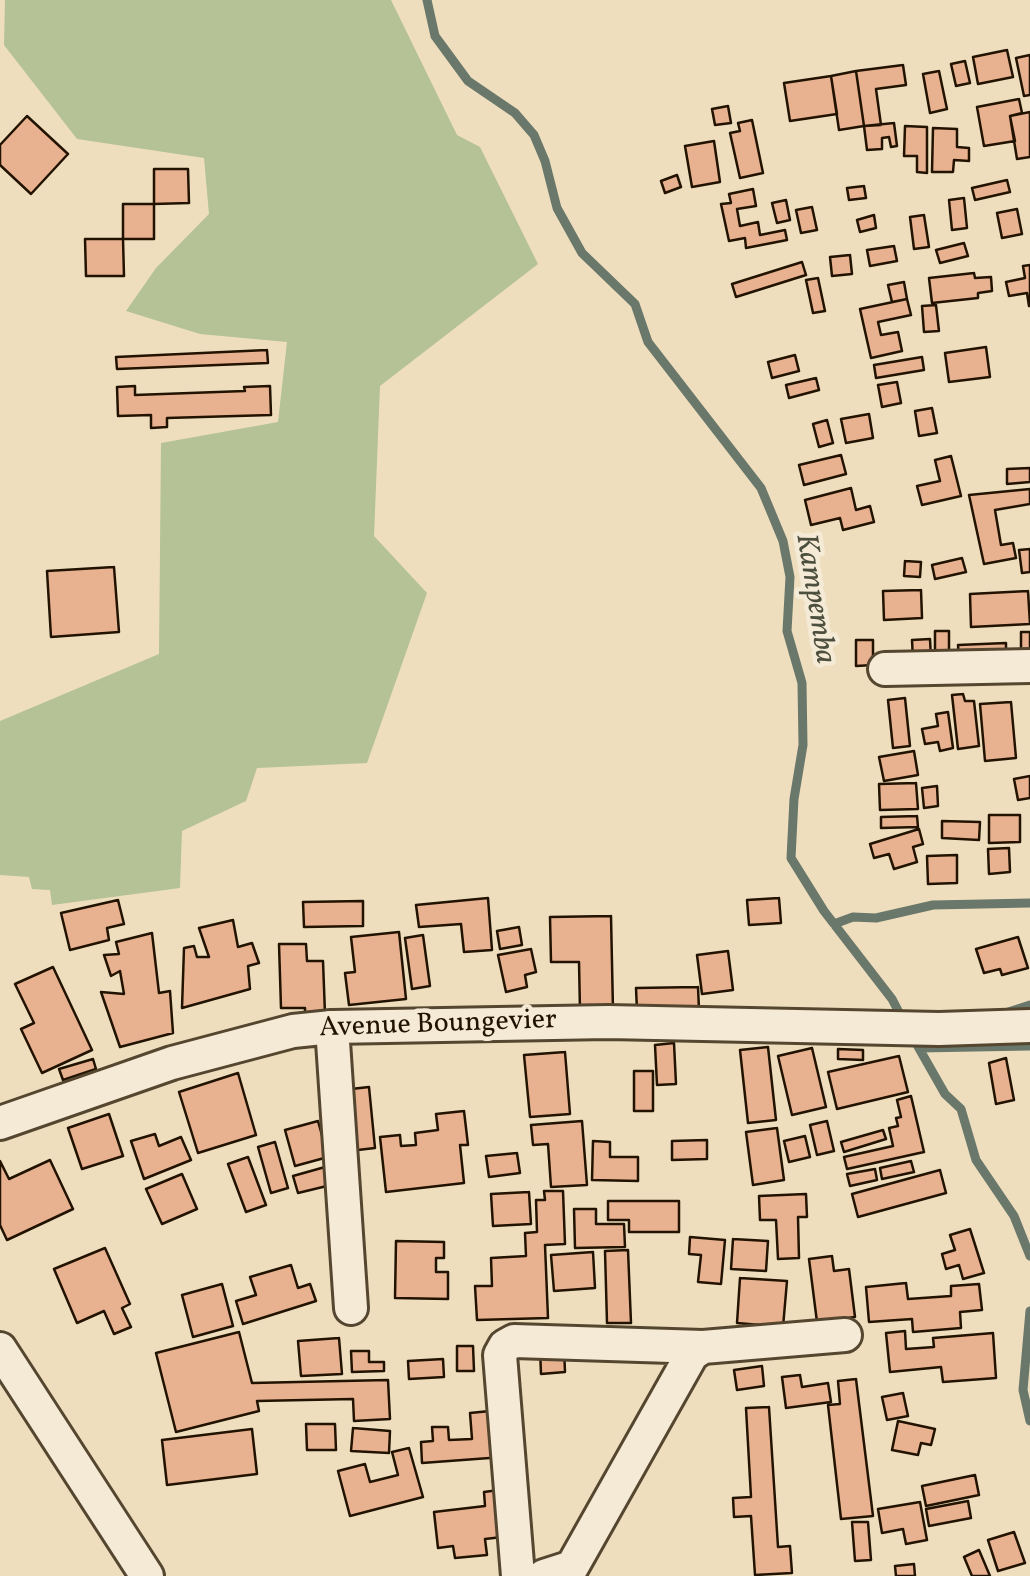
<!DOCTYPE html>
<style>
body{margin:0}
canvas{display:block;background:#eedebe}
</style>
<canvas width="1030" height="1576"></canvas>
<script>
const ctx = document.querySelector('canvas').getContext('2d');
ctx.lineJoin = 'round';
function fill(path, color) { ctx.fillStyle = color; ctx.fill(path, 'evenodd'); }
const toPath = rows => new Path2D(rows.map(r => 'M' + r).join(''));
function trace(path, color, width, dash) { ctx.strokeStyle = color; ctx.lineWidth = width; ctx.lineCap = dash ? 'butt' : 'round'; ctx.setLineDash(dash || []); ctx.stroke(path); }
function drawText(font, color, halo, rows, align = 'center') {
  ctx.font = font + ' Vollkorn,serif'; ctx.lineWidth = 9; ctx.setLineDash([]); ctx.textBaseline = 'middle'; ctx.strokeStyle = halo; ctx.fillStyle = color; for (const [text, x, y, turn = 0] of rows) {
    ctx.save(); ctx.translate(x, y); ctx.rotate((+turn || 0) * Math.PI / 180); ctx.textAlign = isNaN(turn) ? turn : align; if (halo) ctx.strokeText(text, 0, 0); ctx.fillText(text, 0, 0); ctx.restore();
  }
}
fill(toPath([
 [5,0,391,0,457,135,480,147,538,264,380,386,374,536,427,593,367,763,257,768,246,801,182,831,180,888,52,905,50,890,32,889,29,877,0,875,0,721,159,654,161,443,278,422,287,342,200,334,126,311,156,268,209,214,204,158,77,139,4,45]
]), '#b4c295');
trace(toPath([
 [427,0,435,36,468,81,515,113,534,135,545,161,557,208,582,253,635,304,648,342,761,488,783,541,790,577,787,631,802,683,803,745,794,799,791,858,824,911,892,999,902,1018],
 [834,924,853,917,876,918,933,905,1030,903],
 [999,1015,1030,1005],
 [912,1036,945,1094,961,1109,976,1160,1014,1216,1030,1256],
 [919,1048,1030,1046],
 [1030,1311,1023,1390,1030,1421]
]), '#69786a', 9);
const building = toPath([
 [1007,50,1013,77,978,84,973,57,1007,50],
 [1030,55,1030,95,1024,96,1016,58,1030,55],
 [965,61,970,83,956,86,951,64,965,61],
 [903,65,906,85,876,89,881,125,864,126,856,71,903,65],
 [856,71,864,126,839,130,831,76,856,71],
 [939,71,947,109,930,113,923,74,939,71],
 [831,76,837,114,790,121,784,83,831,76],
 [1019,99,1022,113,1010,116,1015,141,984,146,977,107,1019,99],
 [728,106,731,123,715,125,712,109,728,106],
 [1030,112,1030,157,1017,159,1010,116,1030,112],
 [27,116,68,154,31,194,0,165,0,145,27,116],
 [752,120,763,173,740,178,730,133,740,131,738,123,752,120],
 [894,123,897,146,891,147,889,137,882,138,882,149,867,150,864,126,894,123],
 [905,126,927,127,927,173,917,172,917,156,904,156,905,126],
 [933,128,957,129,957,147,969,148,969,161,954,160,953,172,932,172,933,128],
 [714,141,720,182,692,187,685,146,714,141],
 [154,169,188,169,189,203,154,204,154,169],
 [677,175,681,187,665,193,661,181,677,175],
 [1007,180,1010,192,975,200,972,188,1007,180],
 [864,186,866,198,849,200,847,188,864,186],
 [753,189,756,206,737,209,740,226,758,222,760,235,785,230,787,240,746,248,745,238,729,241,721,204,731,203,729,194,753,189],
 [964,198,967,228,952,230,949,200,964,198],
 [786,200,790,220,777,223,772,203,786,200],
 [123,204,154,204,154,239,123,239,123,204],
 [812,207,817,230,801,233,796,210,812,207],
 [1017,209,1022,234,1002,238,997,213,1017,209],
 [874,215,876,228,860,232,857,220,874,215],
 [924,215,929,247,914,249,910,217,924,215],
 [85,239,123,239,124,276,86,276,85,239],
 [964,243,968,256,940,263,936,250,964,243],
 [894,246,897,261,870,266,867,250,894,246],
 [850,255,852,274,832,276,830,257,850,255],
 [802,262,806,275,736,297,732,284,802,262],
 [1030,265,1030,306,1029,306,1027,293,1009,296,1006,282,1025,278,1023,266,1030,265],
 [974,273,975,278,991,277,992,291,978,293,978,298,932,303,929,278,974,273],
 [818,278,825,311,813,313,806,280,818,278],
 [904,282,907,299,892,302,888,285,904,282],
 [907,299,911,315,878,322,881,335,898,332,902,351,871,358,860,309,907,299],
 [936,305,939,331,924,332,922,306,936,305],
 [986,347,990,377,949,382,945,353,986,347],
 [267,350,268,363,117,369,116,357,267,350],
 [795,355,799,371,772,378,768,362,795,355],
 [922,357,924,370,876,378,874,365,922,357],
 [816,378,819,390,789,398,786,385,816,378],
 [897,382,901,403,882,407,878,385,897,382],
 [135,386,135,395,245,391,244,387,270,386,271,415,167,418,167,427,151,428,151,415,118,416,117,387,135,386],
 [932,408,937,433,919,436,915,411,932,408],
 [869,414,873,438,846,443,841,419,869,414],
 [827,420,833,443,819,447,813,424,827,420],
 [841,455,846,474,804,485,799,465,841,455],
 [951,456,961,496,922,505,917,486,940,481,935,460,951,456],
 [1030,468,1030,482,1007,484,1007,469,1030,468],
 [851,488,856,510,870,506,874,522,843,530,840,518,811,525,805,500,851,488],
 [1030,489,1030,504,995,510,1001,545,1013,543,1016,558,984,564,969,495,1030,489],
 [1030,549,1030,572,1022,573,1019,550,1030,549],
 [962,558,966,572,935,579,932,565,962,558],
 [905,561,921,562,920,577,904,576,905,561],
 [114,567,119,632,51,637,47,571,114,567],
 [921,590,922,618,884,620,883,591,921,590],
 [1028,591,1030,624,971,627,970,594,1028,591],
 [935,631,949,631,949,663,935,662,935,631],
 [1021,632,1030,632,1030,655,1021,655,1021,632],
 [930,639,931,659,913,660,912,640,930,639],
 [856,640,873,640,873,665,856,666,856,640],
 [1006,643,1006,657,959,660,958,645,1006,643],
 [963,694,965,701,974,701,979,746,958,749,952,695,963,694],
 [905,698,910,746,893,748,888,700,905,698],
 [1011,702,1016,758,985,761,980,704,1011,702],
 [948,712,953,748,940,751,938,742,925,744,922,729,938,726,936,714,948,712],
 [914,751,918,775,884,781,879,757,914,751],
 [1030,776,1030,798,1018,800,1014,779,1030,776],
 [916,783,918,809,880,810,879,784,916,783],
 [937,786,938,806,924,808,922,788,937,786],
 [989,815,1020,815,1020,842,989,843,989,815],
 [917,816,918,827,881,828,881,817,917,816],
 [942,821,980,822,979,840,942,838,942,821],
 [919,829,923,844,913,847,917,862,894,869,889,854,874,858,870,844,919,829],
 [1009,848,1010,872,989,874,988,849,1009,848],
 [957,855,957,883,928,884,927,856,957,855],
 [488,898,492,950,464,952,461,924,419,927,416,905,488,898],
 [779,898,781,923,749,925,747,900,779,898],
 [118,900,124,924,107,928,109,940,70,950,61,913,118,900],
 [363,901,363,926,304,927,303,902,363,901],
 [611,916,613,1010,580,1011,579,962,551,962,550,917,611,916],
 [233,920,238,947,252,943,259,963,248,966,250,989,182,1008,184,948,194,946,197,957,209,957,199,928,233,920],
 [519,927,522,945,500,949,497,931,519,927],
 [399,932,406,999,349,1005,345,973,355,972,351,937,399,932],
 [152,933,159,993,170,991,173,1033,120,1047,101,992,124,994,120,971,111,976,104,955,119,954,116,942,152,933],
 [423,935,430,986,412,989,405,938,423,935],
 [1018,937,1028,968,1002,975,1000,969,984,973,976,949,1018,937],
 [279,944,306,944,307,961,323,961,325,1014,305,1015,305,1008,281,1008,279,944],
 [531,949,536,972,525,975,527,987,506,992,498,955,531,949],
 [728,951,733,990,702,994,697,955,728,951],
 [53,967,92,1050,42,1073,21,1029,34,1023,15,984,53,967],
 [698,987,699,1010,637,1011,636,988,698,987],
 [674,1043,676,1084,657,1085,655,1045,674,1043],
 [768,1047,776,1120,748,1123,740,1050,768,1047],
 [812,1048,826,1107,792,1115,778,1056,812,1048],
 [838,1049,863,1050,863,1060,838,1059,838,1049],
 [565,1052,570,1114,530,1117,524,1055,565,1052],
 [899,1056,908,1092,837,1109,828,1072,899,1056],
 [1006,1058,1014,1100,996,1104,989,1063,1006,1058],
 [93,1059,96,1069,63,1080,59,1069,93,1059],
 [634,1071,653,1071,653,1111,634,1111,634,1071],
 [238,1073,256,1135,198,1153,179,1092,238,1073],
 [369,1087,375,1148,349,1151,348,1138,356,1137,351,1089,369,1087],
 [911,1096,924,1152,847,1169,844,1157,893,1146,889,1128,898,1126,896,1118,901,1117,897,1100,911,1096],
 [464,1111,468,1145,460,1145,464,1183,386,1192,380,1137,400,1135,401,1146,416,1145,415,1133,438,1130,436,1114,464,1111],
 [109,1114,123,1156,82,1169,68,1128,109,1114],
 [318,1121,328,1157,295,1166,285,1130,318,1121],
 [582,1121,587,1185,551,1187,548,1144,533,1145,531,1125,582,1121],
 [827,1121,834,1151,817,1155,810,1125,827,1121],
 [777,1128,784,1180,753,1185,746,1132,777,1128],
 [883,1130,886,1139,844,1152,841,1142,883,1130],
 [155,1134,159,1146,181,1137,191,1160,144,1179,131,1141,155,1134],
 [805,1136,810,1157,789,1162,784,1141,805,1136],
 [707,1140,707,1159,672,1160,672,1141,707,1140],
 [593,1141,610,1142,610,1157,638,1157,638,1181,592,1180,593,1141],
 [275,1142,288,1188,271,1193,258,1147,275,1142],
 [517,1153,520,1173,489,1177,486,1156,517,1153],
 [248,1157,266,1205,246,1212,228,1164,248,1157],
 [50,1160,73,1209,7,1240,0,1225,0,1161,9,1179,50,1160],
 [911,1161,914,1172,882,1179,880,1168,911,1161],
 [325,1167,331,1185,298,1193,293,1176,325,1167],
 [875,1169,877,1180,850,1186,847,1174,875,1169],
 [940,1170,946,1193,858,1217,852,1194,940,1170],
 [182,1174,197,1209,162,1224,146,1189,182,1174],
 [544,1191,563,1191,565,1244,545,1245,548,1318,477,1320,475,1286,492,1286,491,1258,526,1256,525,1233,537,1232,536,1200,545,1200,544,1191],
 [529,1192,531,1224,493,1226,491,1194,529,1192],
 [806,1194,807,1217,798,1217,799,1258,778,1259,776,1220,760,1220,759,1196,806,1194],
 [608,1201,679,1201,679,1232,629,1232,629,1220,608,1220,608,1201],
 [574,1209,596,1209,596,1224,624,1224,625,1247,575,1248,574,1209],
 [970,1229,984,1273,963,1279,959,1265,946,1269,942,1254,955,1250,950,1235,970,1229],
 [690,1237,725,1240,721,1284,698,1282,701,1255,689,1254,690,1237],
 [733,1239,768,1241,766,1271,731,1269,733,1239],
 [396,1241,444,1242,444,1258,436,1258,436,1272,448,1272,448,1299,395,1298,396,1241],
 [105,1248,130,1304,122,1308,131,1327,114,1334,104,1311,77,1323,54,1269,105,1248],
 [628,1250,631,1323,607,1323,605,1251,628,1250],
 [593,1252,595,1288,554,1291,551,1255,593,1252],
 [832,1256,834,1271,849,1269,855,1317,817,1322,809,1259,832,1256],
 [291,1265,298,1288,310,1284,316,1301,243,1324,236,1301,256,1295,250,1277,291,1265],
 [740,1278,787,1281,783,1327,737,1323,740,1278],
 [906,1283,908,1299,951,1296,951,1286,979,1284,982,1310,960,1312,961,1328,913,1332,912,1319,869,1322,866,1287,906,1283],
 [222,1284,233,1326,193,1337,182,1295,222,1284],
 [905,1331,906,1349,934,1347,933,1338,993,1333,996,1378,943,1382,941,1367,890,1372,886,1333,905,1331],
 [239,1332,252,1383,388,1380,390,1419,354,1421,353,1399,257,1401,259,1411,176,1432,156,1353,239,1332],
 [339,1338,342,1374,301,1376,298,1341,339,1338],
 [457,1346,473,1346,474,1371,457,1371,457,1346],
 [564,1348,565,1372,541,1374,540,1349,564,1348],
 [351,1351,369,1351,369,1362,384,1362,384,1371,352,1372,351,1351],
 [443,1359,444,1377,409,1379,408,1361,443,1359],
 [762,1366,764,1386,737,1390,734,1370,762,1366],
 [800,1375,802,1387,828,1383,831,1402,786,1408,782,1377,800,1375],
 [856,1379,873,1516,841,1519,828,1405,840,1404,838,1381,856,1379],
 [903,1393,908,1416,887,1420,882,1397,903,1393],
 [769,1407,778,1547,790,1546,792,1573,755,1575,751,1516,734,1517,733,1498,751,1497,746,1408,769,1407],
 [500,1410,503,1457,422,1463,421,1442,433,1441,432,1427,448,1427,449,1440,472,1439,470,1413,500,1410],
 [898,1421,935,1429,931,1445,921,1443,918,1455,892,1450,898,1421],
 [306,1424,335,1424,336,1450,307,1450,306,1424],
 [353,1428,390,1431,389,1453,351,1451,353,1428],
 [252,1429,257,1474,167,1485,162,1440,252,1429],
 [409,1448,423,1497,350,1516,338,1471,365,1464,370,1482,398,1475,392,1452,409,1448],
 [975,1475,979,1495,926,1506,922,1486,975,1475],
 [506,1489,511,1536,485,1539,487,1555,455,1558,453,1546,438,1548,434,1512,485,1506,484,1492,506,1489],
 [968,1501,971,1518,929,1526,926,1509,968,1501],
 [920,1502,927,1540,906,1544,903,1529,882,1533,878,1509,920,1502],
 [852,1522,868,1522,871,1560,855,1561,852,1522],
 [1014,1532,1025,1563,998,1571,988,1540,1014,1532],
 [979,1550,990,1576,972,1576,964,1557,979,1550],
 [914,1564,915,1576,896,1576,895,1566,914,1564]
]);
fill(building, '#e8b291');
trace(building, '#221300', 2.5);
const minor = toPath([
 [885,669,1030,666],
 [332,1027,351,1308],
 [0,1123,172,1063,293,1031,332,1027,608,1022,939,1029,1030,1026],
 [0,1349,147,1576],
 [518,1576,500,1355,505,1346,514,1341,703,1347],
 [544,1576,572,1567,692,1354,703,1347,845,1335]
]);
trace(minor, '#554630', 38);
trace(minor, '#f4ead5', 32);
drawText('28px', '#221300', '#f4ead5', [
 ["Avenue Boungevier",438,1026,-2]
]);
drawText('italic 30px', '#4c4e3e', '#f4ead5', [
 ["Kampemba",813,599,81]
]);
</script>
